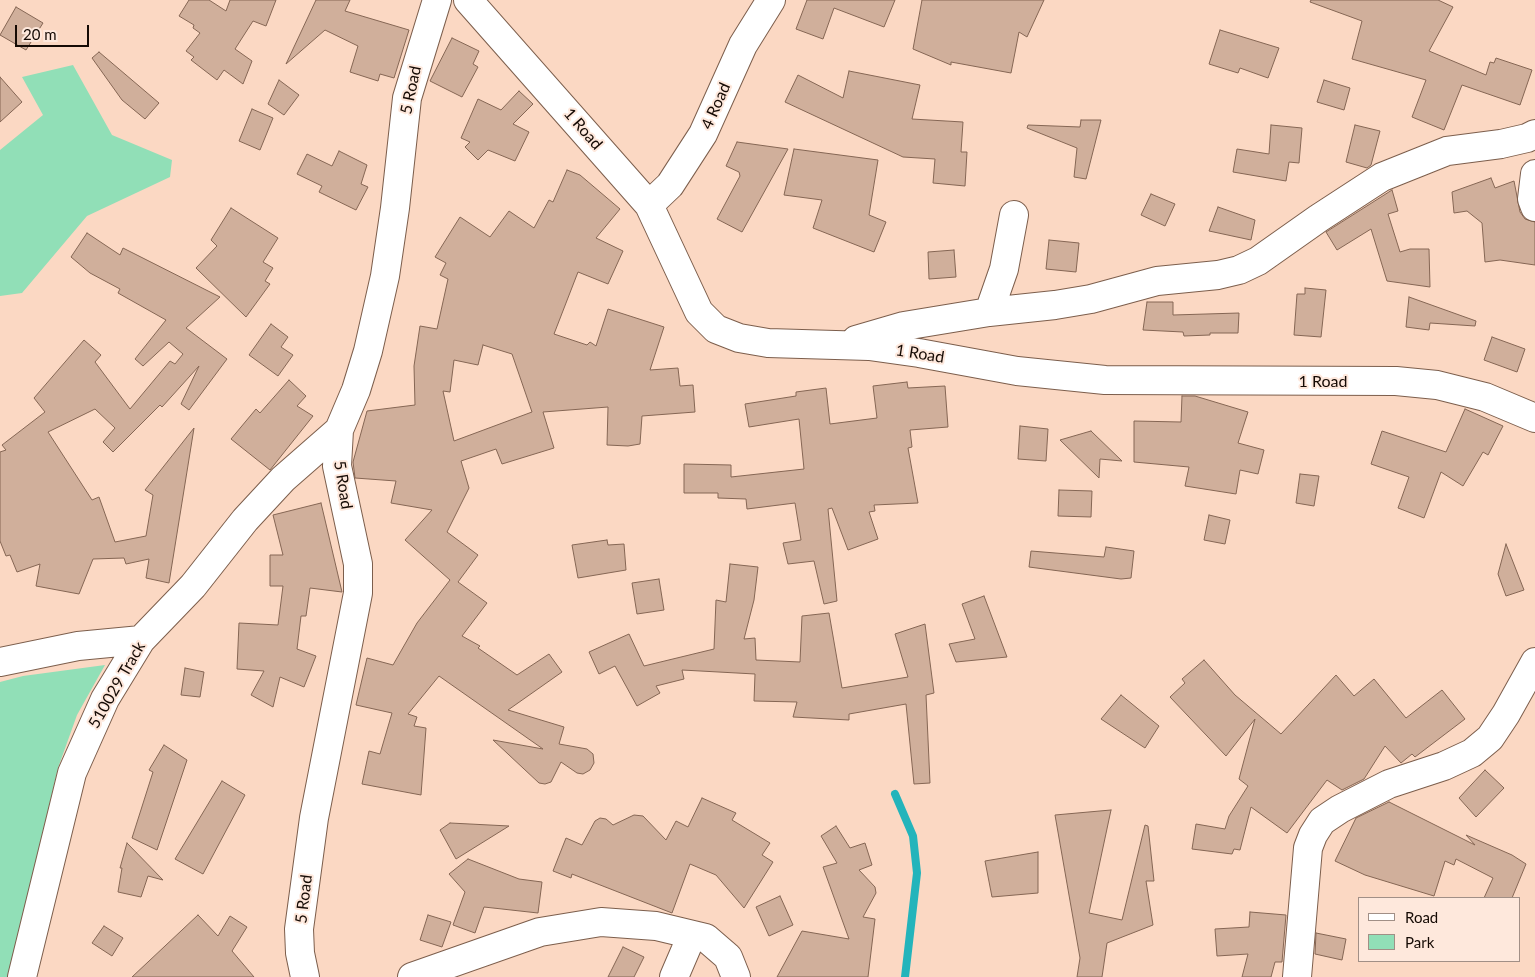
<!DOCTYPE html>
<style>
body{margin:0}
#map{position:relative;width:1535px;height:977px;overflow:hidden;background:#fbd8c3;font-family:Lato,sans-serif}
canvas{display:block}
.legend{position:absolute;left:1358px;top:897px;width:162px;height:65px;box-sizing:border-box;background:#fee8dc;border:1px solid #a18f86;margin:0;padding:6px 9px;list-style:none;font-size:15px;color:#150a04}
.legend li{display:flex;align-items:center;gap:10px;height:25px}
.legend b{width:25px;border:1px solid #a18f86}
.scale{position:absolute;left:15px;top:25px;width:74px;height:22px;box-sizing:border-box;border:2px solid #150a04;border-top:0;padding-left:6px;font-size:15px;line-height:18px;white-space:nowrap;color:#150a04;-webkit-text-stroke:4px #fee8dc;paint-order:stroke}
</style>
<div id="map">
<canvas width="1535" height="977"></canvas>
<ul class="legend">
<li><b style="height:6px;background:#fff"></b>Road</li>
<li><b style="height:14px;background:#91dfb7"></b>Park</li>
</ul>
<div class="scale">20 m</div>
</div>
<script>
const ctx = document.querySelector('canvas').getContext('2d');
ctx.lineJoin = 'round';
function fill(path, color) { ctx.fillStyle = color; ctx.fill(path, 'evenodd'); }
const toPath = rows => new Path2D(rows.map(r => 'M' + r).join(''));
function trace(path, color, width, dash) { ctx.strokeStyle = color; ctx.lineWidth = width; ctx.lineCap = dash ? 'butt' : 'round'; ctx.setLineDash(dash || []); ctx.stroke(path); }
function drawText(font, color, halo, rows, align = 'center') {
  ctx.font = font + ' Lato,sans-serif'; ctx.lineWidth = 4; ctx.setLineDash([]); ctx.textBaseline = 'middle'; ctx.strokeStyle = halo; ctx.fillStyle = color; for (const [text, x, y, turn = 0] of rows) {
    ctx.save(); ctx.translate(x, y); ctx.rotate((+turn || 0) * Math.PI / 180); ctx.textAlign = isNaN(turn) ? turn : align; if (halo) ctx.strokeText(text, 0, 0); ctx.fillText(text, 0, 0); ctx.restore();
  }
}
fill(toPath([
 [73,65,112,135,172,160,170,177,87,216,22,293,0,296,0,150,43,115,22,77],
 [105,665,77,715,58,768,8,977,0,977,0,682,23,676]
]), '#91dfb7');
trace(toPath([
 [895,794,913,836,917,873,905,977]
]), '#23b4bb', 8);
const building = toPath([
 [189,0,209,0,226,11,230,0,276,0,266,26,253,21,235,49,252,61,243,84,224,70,217,80,191,60,194,57,186,51,200,33,193,28,194,25,179,16,189,0],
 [316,0,350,0,345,11,409,30,394,78,380,74,378,81,350,72,358,46,325,30,286,64,316,0],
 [807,0,895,0,884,27,834,8,823,39,796,29,807,0],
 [922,0,1044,0,1027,37,1019,32,1011,73,951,62,951,65,913,49,922,0],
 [1311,0,1438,0,1453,7,1429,51,1486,75,1490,62,1494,63,1496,58,1532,70,1520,105,1462,85,1444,130,1412,117,1426,80,1352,59,1362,21,1310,2,1311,0],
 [16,7,43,23,26,50,0,35,16,7],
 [1220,30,1279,48,1268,78,1240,68,1238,73,1209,64,1220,30],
 [452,38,479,51,473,64,478,67,462,97,430,81,452,38],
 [99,52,159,103,145,119,122,100,92,58,99,52],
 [849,71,920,85,912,119,963,122,961,152,967,152,965,186,933,183,935,159,903,157,785,102,798,75,843,98,849,71],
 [0,77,22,102,0,122,0,77],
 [279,80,299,95,284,115,268,104,279,80],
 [1324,80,1350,88,1344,110,1317,102,1324,80],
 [519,91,533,104,513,124,529,132,515,161,488,150,478,160,465,147,470,142,461,138,478,99,501,110,519,91],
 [252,109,273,118,260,150,239,141,252,109],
 [1081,120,1101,120,1086,179,1074,177,1077,148,1027,128,1028,125,1080,127,1081,120],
 [1271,125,1302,128,1299,163,1289,162,1286,181,1233,172,1237,149,1269,154,1271,125],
 [1355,125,1380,131,1371,165,1367,168,1346,162,1355,125],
 [737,142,788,149,742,232,717,219,740,176,739,172,726,166,737,142],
 [794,149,878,160,869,215,886,222,874,252,813,228,822,200,784,195,794,149],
 [339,151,367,165,361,184,368,187,356,210,319,192,322,186,297,174,307,154,332,166,339,151],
 [567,170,580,175,620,209,596,238,623,251,608,284,578,272,554,334,587,345,590,342,596,346,608,309,664,327,650,370,678,368,680,386,693,385,695,412,642,416,640,444,628,446,607,445,608,407,543,412,554,448,502,464,496,449,461,461,469,488,447,532,478,555,458,582,487,603,462,636,480,646,478,648,517,675,549,654,562,672,508,710,564,727,559,744,587,749,593,754,594,763,590,770,583,774,577,773,561,762,551,782,545,784,539,783,493,740,543,749,439,676,408,714,417,717,414,726,426,728,421,795,362,784,369,751,380,754,392,713,356,705,367,658,393,665,417,623,450,580,405,540,432,510,391,503,396,481,355,478,353,462,367,411,415,405,414,366,420,326,437,329,448,279,440,275,446,263,435,257,460,217,490,237,509,211,534,228,549,200,553,202,567,170],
 [483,345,512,354,532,412,454,441,443,391,450,392,454,360,478,365,483,345],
 [1491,178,1495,188,1514,181,1520,212,1525,219,1535,222,1535,265,1500,260,1485,262,1482,223,1467,211,1454,213,1452,192,1491,178],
 [1392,190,1398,211,1388,214,1400,252,1410,249,1429,249,1430,287,1387,281,1371,229,1337,250,1326,232,1392,190],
 [1151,194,1175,204,1165,226,1141,215,1151,194],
 [1218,207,1255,220,1251,240,1209,231,1218,207],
 [231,208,278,238,263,262,273,268,265,281,270,284,246,317,196,268,217,246,211,240,231,208],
 [87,233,120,255,123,248,220,297,186,328,227,359,189,410,181,404,199,366,162,407,160,405,113,452,103,442,115,428,95,409,48,432,92,500,99,497,115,542,146,536,153,495,145,490,194,428,169,583,146,578,149,559,126,564,124,558,93,559,79,594,36,586,40,564,17,572,10,555,6,556,0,541,0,452,6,450,2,445,45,412,34,398,84,340,101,355,95,362,130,409,170,361,175,364,183,354,169,342,143,366,135,359,166,320,118,293,120,289,90,273,71,257,87,233],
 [1049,240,1079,243,1076,272,1046,269,1049,240],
 [954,250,956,277,929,279,928,252,954,250],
 [1305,288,1326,290,1321,337,1294,335,1297,294,1305,294,1305,288],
 [1409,297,1476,321,1475,326,1430,323,1429,330,1406,327,1409,297],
 [1147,302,1173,302,1173,315,1239,313,1238,333,1210,333,1210,335,1184,336,1183,332,1143,330,1147,302],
 [271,324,288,337,281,347,293,355,278,376,249,355,271,324],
 [1492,337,1525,349,1517,372,1484,360,1492,337],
 [289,380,306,396,297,406,313,416,270,470,231,439,256,409,260,413,289,380],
 [907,382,908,388,945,386,948,427,910,430,912,447,908,448,918,503,874,505,875,511,869,512,878,539,848,550,832,508,828,509,837,601,824,604,814,561,788,564,783,543,801,540,795,503,747,509,746,499,718,498,718,493,684,493,684,464,731,465,731,477,804,469,799,419,749,427,745,404,796,396,796,392,826,388,830,424,877,418,873,386,907,382],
 [1182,396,1195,396,1248,412,1238,443,1264,450,1258,474,1240,470,1236,494,1185,486,1189,467,1134,462,1134,421,1181,422,1182,396],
 [1465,409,1503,426,1488,455,1483,452,1463,486,1441,472,1424,518,1398,508,1409,477,1371,464,1382,431,1446,452,1465,409],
 [1020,426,1048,429,1046,461,1018,459,1020,426],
 [1091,431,1122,461,1100,459,1099,478,1060,440,1091,431],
 [1300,474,1319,476,1314,506,1296,503,1300,474],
 [1059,490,1092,491,1091,517,1058,516,1059,490],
 [321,503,342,592,310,588,306,616,301,616,297,649,316,656,304,687,280,677,273,707,251,695,264,671,237,669,239,623,278,625,283,586,270,586,270,555,283,555,273,515,321,503],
 [1209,515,1230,520,1225,544,1204,540,1209,515],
 [607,540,608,545,624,544,626,570,578,578,572,545,607,540],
 [1506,544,1524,590,1506,596,1498,574,1506,544],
 [1106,547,1134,551,1131,578,1121,579,1029,567,1031,551,1104,557,1106,547],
 [730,564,758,567,754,600,744,639,755,638,756,660,800,662,802,616,829,613,842,688,908,677,895,634,925,624,934,693,926,695,930,783,914,784,906,704,849,714,849,720,793,717,797,702,754,701,755,674,682,670,684,679,656,686,660,693,637,706,615,666,599,674,589,652,629,634,644,666,714,649,716,600,726,602,730,564],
 [659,579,664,610,637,614,632,583,659,579],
 [984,596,1007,657,956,662,949,644,975,639,962,604,984,596],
 [1204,660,1235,695,1281,734,1336,675,1354,696,1374,679,1406,718,1442,690,1465,719,1415,757,1412,754,1401,763,1385,746,1364,779,1342,790,1327,780,1287,833,1251,807,1240,850,1234,849,1232,854,1192,849,1196,824,1225,829,1229,816,1248,786,1239,779,1255,719,1226,756,1170,697,1185,683,1182,679,1204,660],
 [185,668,204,672,200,697,181,695,185,668],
 [1121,695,1159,726,1145,748,1101,719,1121,695],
 [164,745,187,760,157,850,132,838,153,772,149,770,164,745],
 [1485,770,1504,788,1476,817,1459,798,1485,770],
 [222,781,245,795,203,874,175,859,222,781],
 [702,798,736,813,732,820,770,843,762,855,773,862,744,908,716,875,690,864,672,913,572,874,571,878,553,871,566,838,582,845,595,821,600,818,606,819,613,825,634,815,643,816,666,840,676,821,688,827,702,798],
 [1389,802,1475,845,1466,835,1512,855,1526,864,1512,898,1484,898,1493,878,1456,859,1454,865,1445,861,1434,896,1365,875,1335,861,1356,818,1389,802],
 [1111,810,1089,913,1122,920,1145,825,1148,826,1154,881,1146,881,1153,925,1107,943,1102,977,1077,977,1080,958,1055,815,1111,810],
 [450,823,509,826,456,859,440,830,450,823],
 [836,826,850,848,865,843,872,865,859,870,875,887,876,893,863,917,875,919,868,977,777,977,802,931,849,939,823,867,837,863,821,836,836,826],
 [127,843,163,880,148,876,141,897,118,892,122,868,120,868,127,843],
 [1038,852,1038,893,992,897,985,861,1038,852],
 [468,859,519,879,542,882,538,913,484,907,475,933,453,925,465,892,449,874,468,859],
 [780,896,793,925,769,936,756,907,780,896],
 [1250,912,1286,915,1282,962,1275,962,1271,977,1242,977,1248,954,1217,956,1215,929,1249,927,1250,912],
 [198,915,218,936,230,916,247,927,232,951,254,977,132,977,198,915],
 [428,915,451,922,442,947,420,940,428,915],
 [104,926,123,938,112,956,92,943,104,926],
 [1316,933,1346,939,1342,960,1315,954,1316,933],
 [623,947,644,957,634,977,608,977,623,947]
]);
fill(building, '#d0af9b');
trace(building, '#856654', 1);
const minor = toPath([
 [468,0,649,205,699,312,716,329,739,338,768,343,869,346,919,353,1017,371,1105,380,1396,381,1437,385,1485,397,1535,418],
 [1535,174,1532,199,1535,207],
 [649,205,670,185,703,134,743,45,771,0],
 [989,312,1004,269,1014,215],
 [856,340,904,326,989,312,1055,305,1091,299,1157,281,1218,275,1239,270,1258,261,1319,218,1382,177,1447,151,1501,144,1527,138,1535,134],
 [0,662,78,646,141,640],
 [22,977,72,773,105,699,141,640,193,586,245,520,283,479,339,430],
 [305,977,300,953,299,929,314,818,358,593,358,564,337,466,339,430,356,390,368,351,385,276,395,208,407,98,437,0],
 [412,977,540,932,601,922,656,926,706,938,728,957,736,977],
 [674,977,692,935],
 [1297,977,1308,848,1313,835,1322,821,1340,809,1389,784,1444,766,1472,753,1490,738,1506,714,1535,662]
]);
trace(minor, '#7c5e4c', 30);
trace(minor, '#fff', 28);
drawText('16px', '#150a04', '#fee8dc', [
 ["5 Road",411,90,-78],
 ["4 Road",716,106,-66],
 ["1 Road",583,129,49],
 ["1 Road",920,354,9],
 ["1 Road",1323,382],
 ["5 Road",343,485,81],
 ["510029 Track",117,685,-60],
 ["5 Road",304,899,-83]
]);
</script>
